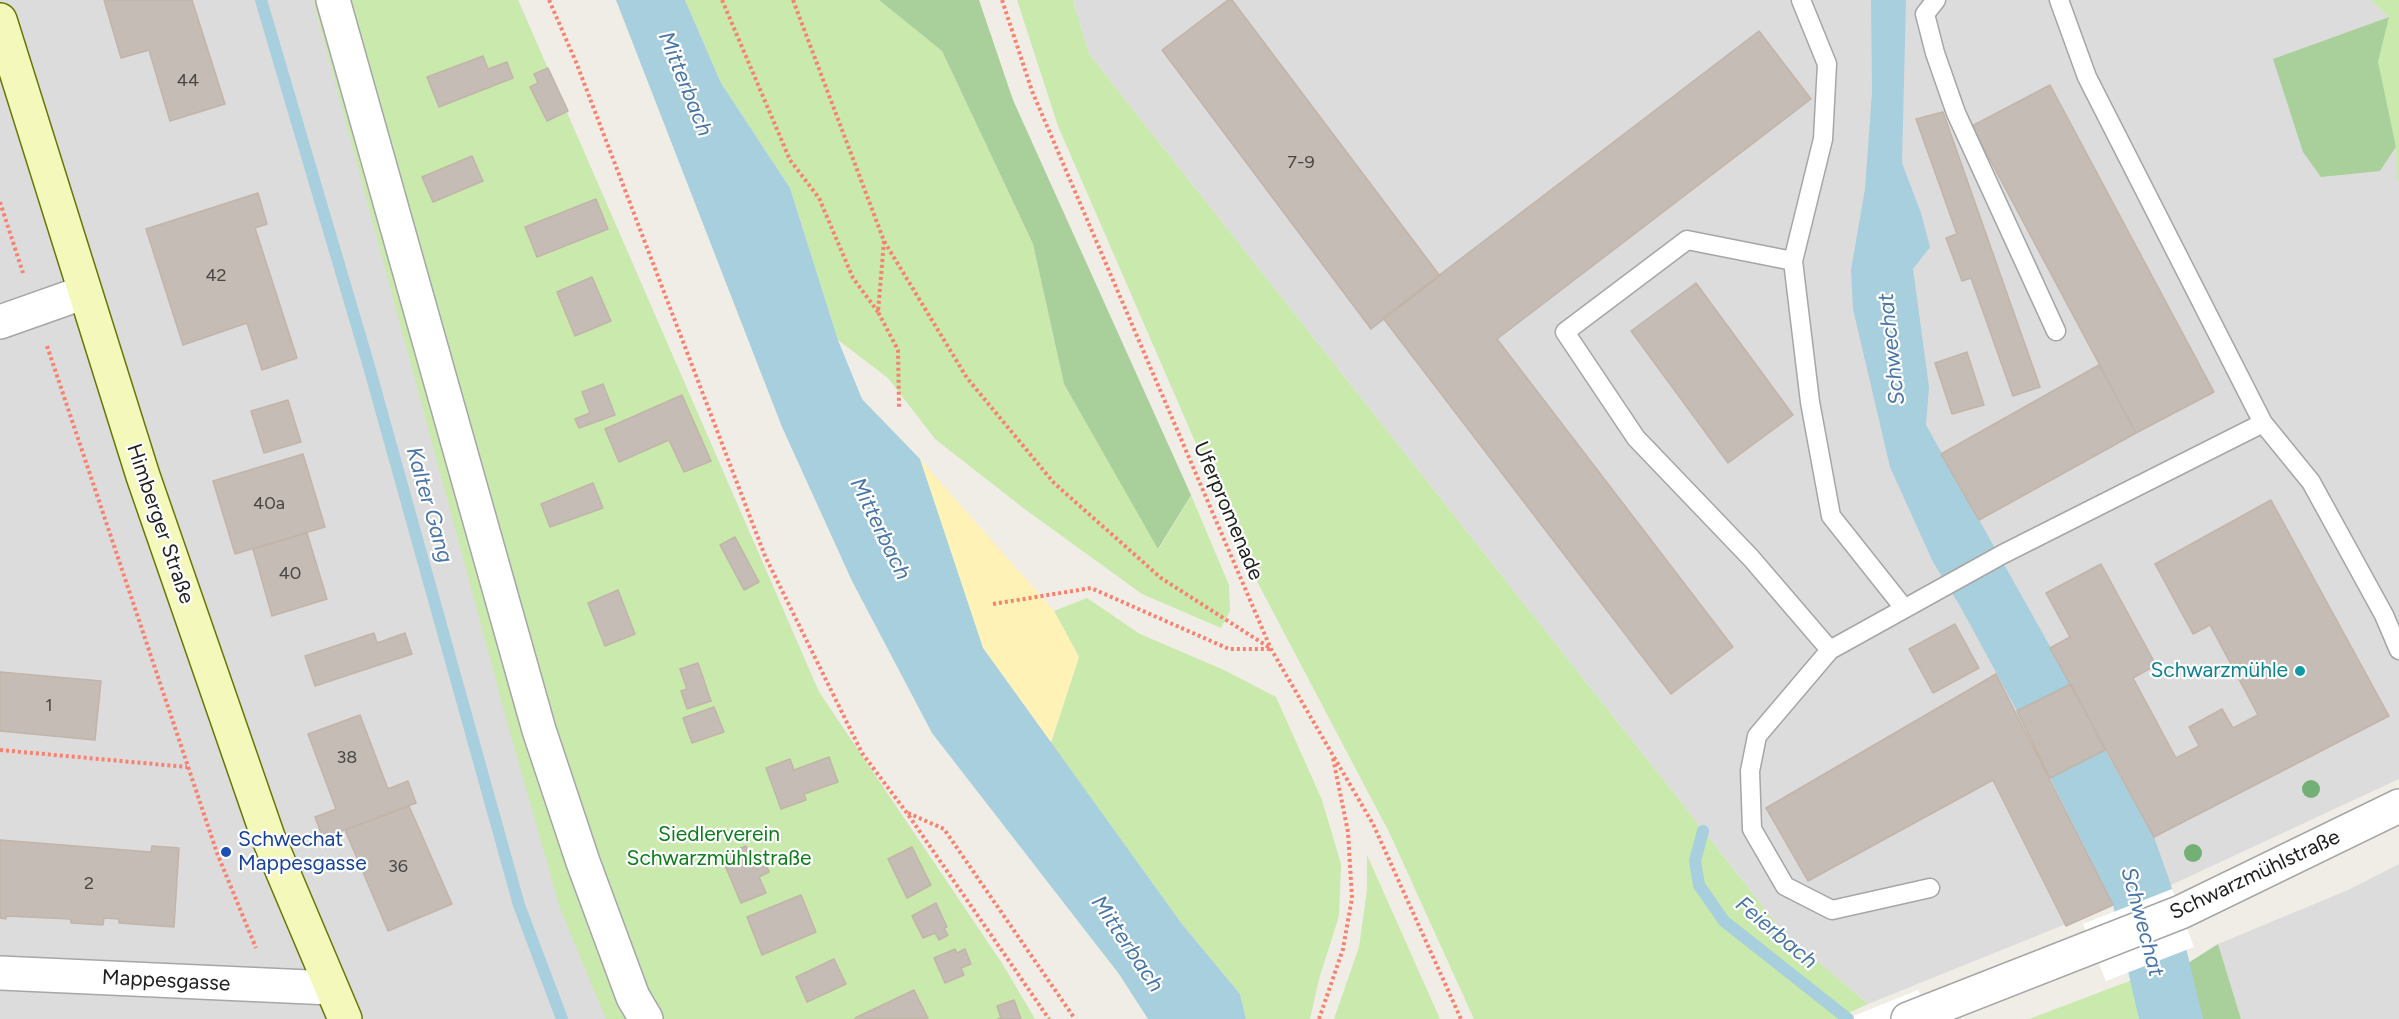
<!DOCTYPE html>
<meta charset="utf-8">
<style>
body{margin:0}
canvas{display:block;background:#f0ede6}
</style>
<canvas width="2399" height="1019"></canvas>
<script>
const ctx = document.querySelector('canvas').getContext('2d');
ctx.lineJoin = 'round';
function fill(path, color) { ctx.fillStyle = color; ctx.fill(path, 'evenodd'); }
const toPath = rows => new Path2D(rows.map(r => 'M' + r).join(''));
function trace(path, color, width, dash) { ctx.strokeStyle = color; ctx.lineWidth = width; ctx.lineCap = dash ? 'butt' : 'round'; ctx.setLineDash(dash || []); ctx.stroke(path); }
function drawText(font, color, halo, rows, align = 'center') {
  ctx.font = font + ' Figtree,sans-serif'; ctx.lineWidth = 4.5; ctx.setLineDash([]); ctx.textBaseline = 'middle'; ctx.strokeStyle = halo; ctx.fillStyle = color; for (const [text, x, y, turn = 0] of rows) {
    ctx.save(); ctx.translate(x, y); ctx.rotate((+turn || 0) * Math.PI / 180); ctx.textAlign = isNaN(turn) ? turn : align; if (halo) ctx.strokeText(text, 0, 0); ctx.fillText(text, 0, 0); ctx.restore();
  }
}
fill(toPath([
 [0,0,518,0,819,692,1003,965,1035,1019,0,1019],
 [1073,0,2371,0,2389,17,2274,59,2380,171,2396,147,2397,180,2399,180,2399,779,2171,885,2113,905,1868,1004,1783,932,1680,801,1089,54],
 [2399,864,2399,1019,2241,1019,2218,944,2348,890]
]), '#dddcdc');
fill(toPath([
 [313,0,518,0,819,692,1003,965,1035,1019,606,1019,560,908,510,732],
 [685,0,879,0,942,51,1033,244,1064,384,1159,549,1191,495,1229,585,1230,611,1221,628,1142,594,1026,510,935,439,888,378,838,340,790,188,721,83],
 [1017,0,1073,0,1089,54,1680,801,1783,932,1868,1004,1836,1019,1474,1019,1390,834,1250,568,1058,126],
 [2371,0,2399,0,2399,180,2397,181,2396,147,2377,62,2389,17],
 [1087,598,1140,634,1224,670,1276,697,1322,800,1341,864,1339,916,1319,979,1310,1019,1246,1019,1240,994,1182,924,1051,743,1079,657,1054,611],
 [1367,855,1440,1019,1334,1019,1359,947,1367,890],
 [2132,980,2139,1019,2029,1019]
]), '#c9e9ad');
fill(toPath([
 [879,0,979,0,1013,100,1191,495,1158,549,1064,384,1033,244,942,51],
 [2389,17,2378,62,2396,147,2380,171,2321,177,2303,152,2273,59],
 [2218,944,2241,1019,2203,1019,2188,963]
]), '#a9cf9b');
fill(toPath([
 [920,459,1054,611,1079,657,1051,742,983,648]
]), '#fef2b6');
fill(toPath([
 [616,0,685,0,721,83,790,188,838,340,862,399,920,459,983,648,1182,924,1240,994,1246,1019,1148,1019,1119,974,932,733,852,581,782,427],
 [1871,0,1906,0,1902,163,1921,213,1930,247,1913,269,1929,387,1926,425,2071,684,2017,711,1960,606,1933,562,1890,467,1853,309,1851,270,1865,189,1872,92],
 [2105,750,2154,837,2171,885,2203,1019,2139,1019,2113,905,2050,778]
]), '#a7cfdd');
fill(toPath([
 [2172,889,2194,947,2106,981,2083,924],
 [1918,990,1930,1019,1846,1019]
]), '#fff');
trace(toPath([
 [261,0,368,363,519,905,562,1019],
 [1703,831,1695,861,1699,885,1724,921,1848,1019]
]), '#a7cfdd', 12);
const building = toPath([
 [104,0,192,0,225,104,170,121,149,50,121,58,104,0],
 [1228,0,1232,0,1440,276,1371,329,1162,50,1228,0],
 [1759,31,1811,99,1497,339,1733,647,1671,694,1383,318,1759,31],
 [483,56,488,69,507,62,513,78,439,107,427,77,483,56],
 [548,68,568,111,547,121,530,87,538,83,534,74,548,68],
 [2050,85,2214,392,2136,433,1972,126,2050,85],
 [1943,112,2040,387,2013,396,1971,278,1962,281,1946,238,1957,234,1916,119,1943,112],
 [472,156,483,181,433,202,422,177,472,156],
 [258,193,267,224,255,228,297,358,262,370,247,323,183,345,146,229,258,193],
 [596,199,608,229,537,257,525,227,596,199],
 [592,277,611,321,575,336,557,292,592,277],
 [1696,283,1793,415,1728,463,1631,331,1696,283],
 [1967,352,1984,405,1952,414,1935,363,1967,352],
 [2099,365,2136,433,1979,520,1941,454,2099,365],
 [603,384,615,415,579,428,575,419,590,413,582,392,603,384],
 [682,395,711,461,684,472,669,440,619,462,605,429,682,395],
 [288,400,301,442,264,453,251,411,288,400],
 [303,454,325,527,235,554,213,481,303,454],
 [593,483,603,508,550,527,541,504,593,483],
 [2271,500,2389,716,2154,837,2050,648,2070,637,2046,593,2101,564,2156,665,2133,678,2176,758,2199,746,2189,727,2222,709,2233,728,2258,715,2210,625,2193,634,2155,564,2271,500],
 [307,533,327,599,272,616,253,549,307,533],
 [735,537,759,582,744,590,720,545,735,537],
 [618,590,635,634,605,646,588,603,618,590],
 [1955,624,1979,668,1933,693,1909,649,1955,624],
 [374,633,377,643,405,633,412,654,315,686,305,656,374,633],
 [698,663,711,701,687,709,681,691,687,689,680,669,698,663],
 [0,672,101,681,95,740,0,731,0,672],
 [1996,674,2113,905,2066,926,1993,780,1808,881,1766,808,1996,674],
 [2071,684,2105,750,2050,778,2017,711,2071,684],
 [714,707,724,732,692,743,683,718,714,707],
 [360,715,388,789,408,781,416,803,323,838,315,817,336,809,308,734,360,715],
 [829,757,838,782,804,794,806,800,781,809,766,768,790,759,794,770,829,757],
 [409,806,452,904,388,931,345,830,409,806],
 [0,840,151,852,152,846,179,848,174,927,119,923,119,919,104,918,103,925,71,923,71,919,6,916,6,919,0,918,0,840],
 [746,846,750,856,761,852,769,872,759,877,766,893,741,903,721,856,746,846],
 [912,847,931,885,907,898,888,859,912,847],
 [801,895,816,932,762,955,747,917,801,895],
 [936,903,947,927,944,928,948,935,939,940,935,933,923,938,912,916,936,903],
 [955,949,957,953,965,949,971,964,961,968,964,975,945,983,934,958,955,949],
 [834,959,846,984,807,1002,796,977,834,959],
 [914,990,928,1018,855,1018,914,990],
 [1014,1000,1021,1019,998,1019,1001,1018,997,1006,1014,1000]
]);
fill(building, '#c5bcb5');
trace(building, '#c2b4a8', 1.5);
const service = toPath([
 [1801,0,1827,64,1823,139,1793,261,1810,402,1831,516,1904,608],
 [1936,0,1925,14,1935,53,1956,113,2056,331],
 [2059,0,2087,77,2263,423,2311,482,2384,615,2399,650],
 [1793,261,1687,240,1565,332,1636,438,1751,558,1830,650],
 [1930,888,1832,910,1785,886,1752,829,1750,771,1757,736,1830,650,2003,554,2263,423]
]);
const minor = toPath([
 [333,0,539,730,583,862,633,997,646,1019],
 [0,322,85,292],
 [0,973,331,988]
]);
const tertiary = toPath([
 [1908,1019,2181,912,2399,806]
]);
const secondary = toPath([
 [0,20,143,476,268,837,345,1019]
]);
trace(service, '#a6a6a6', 21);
trace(minor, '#a6a6a6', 36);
trace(tertiary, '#a6a6a6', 36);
trace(secondary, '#677706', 36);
trace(toPath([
 [549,0,576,62,765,556,862,753,907,813,1049,1019],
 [722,0,790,160,819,198,853,278,878,312],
 [793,0,884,241,967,378,1054,483,1161,578,1270,648],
 [1002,0,1032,91,1271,649,1373,824,1461,1019],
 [0,202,23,273],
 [884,241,878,312,898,350,899,408],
 [47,346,217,853,256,948],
 [993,604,1091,588,1229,649,1271,649],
 [0,750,187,767],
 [908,813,944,829,1075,1019],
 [1319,1019,1343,949,1352,898,1348,832,1333,758]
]), '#f8816f', 4, [3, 3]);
trace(service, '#fff', 18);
trace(minor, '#fff', 33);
trace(tertiary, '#fff', 33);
trace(secondary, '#f4f9bb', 33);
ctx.fillStyle = '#73b076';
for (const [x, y] of [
 [2311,789],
 [2193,853]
]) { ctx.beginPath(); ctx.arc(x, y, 9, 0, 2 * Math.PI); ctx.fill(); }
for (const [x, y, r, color] of [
 [2300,671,6,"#0f9aa8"],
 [226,852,6,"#1a4fb4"]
]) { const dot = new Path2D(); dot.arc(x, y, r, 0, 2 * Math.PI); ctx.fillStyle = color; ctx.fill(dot); trace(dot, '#fff', 2); }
drawText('18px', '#484644', null, [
 ["44",188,81],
 ["7-9",1301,163],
 ["42",216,276],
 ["40a",269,504],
 ["40",290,574],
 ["1",49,706],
 ["38",347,758],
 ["36",398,867],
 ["2",89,884]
]);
drawText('21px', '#1f1f1f', '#fff', [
 ["Uferpromenade",1228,511,67],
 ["Himberger Straße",160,524,71],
 ["Schwarzmühlstraße",2255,875,-25],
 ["Mappesgasse",166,981,3]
]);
drawText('21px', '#0d838f', '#fff', [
 ["Schwarzmühle",2288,671]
], 'right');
drawText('21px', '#0d7e1a', '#fff', [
 ["Siedlerverein",719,835],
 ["Schwarzmühlstraße",719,859]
]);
drawText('21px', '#164399', '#fff', [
 ["Schwechat",238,840],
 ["Mappesgasse",238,864]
], 'left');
drawText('italic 22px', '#4976a7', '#fff', [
 ["Mitterbach",685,84,68],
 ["Schwechat",1892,349,-96],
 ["Kalter Gang",429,505,74],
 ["Mitterbach",880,529,64],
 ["Schwechat",2142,922,75],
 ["Feierbach",1776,933,40],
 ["Mitterbach",1127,944,56]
]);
</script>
